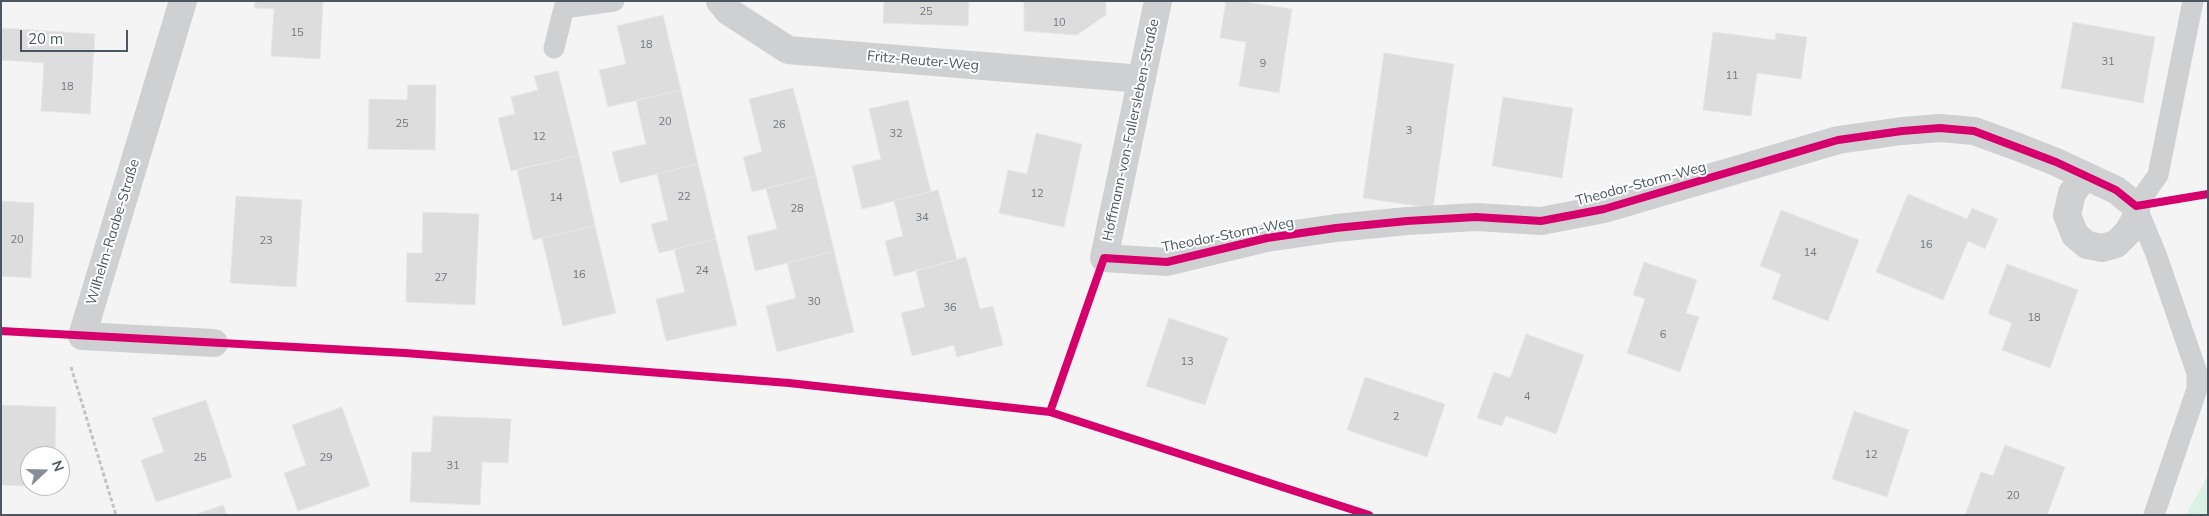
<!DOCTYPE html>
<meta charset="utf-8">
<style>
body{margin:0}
#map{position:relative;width:2209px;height:516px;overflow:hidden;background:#f4f4f4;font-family:Mulish,sans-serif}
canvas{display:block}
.frame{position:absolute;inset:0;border:2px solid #4a5661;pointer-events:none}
.north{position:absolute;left:20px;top:446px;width:50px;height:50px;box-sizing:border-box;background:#fff;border:1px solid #b7bbc0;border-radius:50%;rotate:69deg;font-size:14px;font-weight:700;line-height:20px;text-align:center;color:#4a5661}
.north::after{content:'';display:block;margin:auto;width:18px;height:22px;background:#868d94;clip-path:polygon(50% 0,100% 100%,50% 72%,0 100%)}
.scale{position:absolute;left:20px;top:30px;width:108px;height:22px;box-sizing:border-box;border:2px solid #4a5661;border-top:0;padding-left:6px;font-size:15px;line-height:18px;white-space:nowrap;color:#4a5661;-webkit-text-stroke:4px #fff;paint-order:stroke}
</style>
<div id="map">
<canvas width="2209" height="516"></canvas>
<div class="frame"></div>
<div class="north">N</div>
<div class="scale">20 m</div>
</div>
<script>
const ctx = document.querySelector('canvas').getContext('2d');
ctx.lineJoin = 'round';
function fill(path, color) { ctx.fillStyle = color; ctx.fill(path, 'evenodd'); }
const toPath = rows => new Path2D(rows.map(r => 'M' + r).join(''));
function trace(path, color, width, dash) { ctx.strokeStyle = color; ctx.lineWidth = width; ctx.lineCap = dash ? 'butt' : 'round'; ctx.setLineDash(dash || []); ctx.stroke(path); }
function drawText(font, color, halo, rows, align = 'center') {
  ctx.font = font + ' Mulish,sans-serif'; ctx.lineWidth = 4; ctx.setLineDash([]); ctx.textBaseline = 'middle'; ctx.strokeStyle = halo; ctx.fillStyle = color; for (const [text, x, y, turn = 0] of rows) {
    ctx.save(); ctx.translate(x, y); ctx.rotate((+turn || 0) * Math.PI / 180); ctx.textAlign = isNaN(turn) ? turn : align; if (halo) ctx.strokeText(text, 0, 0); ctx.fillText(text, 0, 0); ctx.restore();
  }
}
fill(toPath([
 [2208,475,2208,515,2186,515]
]), '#d9f2e3');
const building = toPath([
 [255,1,323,1,320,59,271,56,274,9,254,8,255,1],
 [884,1,969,1,968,26,883,23,884,1],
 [1024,1,1106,1,1106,15,1077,35,1024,31,1024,1],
 [1226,1,1239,1,1292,9,1279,93,1239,86,1246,42,1220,38,1226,1],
 [663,15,681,90,608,107,599,70,626,64,617,26,663,15],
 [2073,22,2155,37,2143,103,2061,88,2073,22],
 [1,28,95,34,90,114,41,111,44,63,1,60,1,28],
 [1713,32,1775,40,1776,33,1807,37,1801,79,1757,73,1751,116,1703,110,1713,32],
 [1384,53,1454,64,1433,208,1363,198,1384,53],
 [558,71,579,155,511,171,498,118,515,114,511,97,538,90,534,76,558,71],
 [408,85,436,85,435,150,368,149,369,99,407,100,408,85],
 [793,88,816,176,752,192,743,157,762,152,749,99,793,88],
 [681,90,698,164,620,183,612,152,646,144,636,100,681,90],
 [1503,97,1573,108,1562,178,1492,166,1503,97],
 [908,100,931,192,862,209,852,166,881,159,869,109,908,100],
 [1036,133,1082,144,1064,227,999,213,1008,170,1027,174,1036,133],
 [579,155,595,226,533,240,517,170,579,155],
 [698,164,716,239,659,253,651,224,668,220,657,174,698,164],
 [816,176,834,251,755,271,747,236,777,229,766,189,816,176],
 [938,190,957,260,894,276,885,241,903,236,894,201,938,190],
 [1908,194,1967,219,1972,208,1998,219,1985,249,1968,241,1943,300,1876,272,1908,194],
 [236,196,302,200,296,287,230,283,236,196],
 [1,201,34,203,31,278,1,276,1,201],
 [1781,210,1859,240,1828,321,1772,299,1781,274,1760,266,1781,210],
 [423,212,479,214,475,305,406,302,407,253,422,253,423,212],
 [595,226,616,313,563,326,542,238,595,226],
 [716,239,737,325,666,341,656,299,685,292,674,249,716,239],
 [834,251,854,332,777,352,766,306,796,298,787,263,834,251],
 [966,257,980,309,993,306,1003,345,957,357,954,345,912,356,901,313,925,307,916,271,966,257],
 [1644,262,1697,280,1686,313,1699,317,1680,372,1627,353,1645,299,1633,295,1644,262],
 [2007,264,2078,290,2050,368,2002,350,2012,323,1988,314,2007,264],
 [1169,318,1228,338,1205,405,1146,386,1169,318],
 [1526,334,1584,355,1556,434,1506,416,1502,426,1477,418,1494,372,1510,378,1526,334],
 [1365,377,1445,404,1427,457,1347,430,1365,377],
 [206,400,232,477,156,502,141,460,164,452,152,418,206,400],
 [1,405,56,407,55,456,30,456,30,486,1,485,1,405],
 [342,407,370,486,298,511,284,473,306,465,292,425,342,407],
 [1854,411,1909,430,1887,497,1832,479,1854,411],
 [433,416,511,419,508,463,482,462,480,505,410,502,412,452,431,452,433,416],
 [2005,445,2065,467,2047,515,1965,515,1981,472,1993,476,2005,445],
 [223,505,227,515,194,515,223,505]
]);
fill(building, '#ddddde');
trace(building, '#e5e6e7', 1);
trace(toPath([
 [71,367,116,515]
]), '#bcc7c4', 3, [4, 2.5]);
trace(toPath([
 [554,48,564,8,614,1],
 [2154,515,2197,389,2197,373,2156,254,2136,206,2158,175,2193,1]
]), '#ced0d2', 21);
trace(toPath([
 [183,1,82,336,214,343],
 [720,1,728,11,788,50,1142,79],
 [1158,1,1104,258,1167,262,1267,238,1336,228,1407,221,1476,217,1541,221,1604,209,1838,140,1902,131,1940,128,1974,131,2018,147,2056,162,2116,190,2136,206,2136,218,2128,232,2116,244,2102,248,2087,245,2075,235,2067,215,2072,193,2085,176]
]), '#ced0d2', 28);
trace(toPath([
 [1,331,405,353,789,383,1050,412,1369,515],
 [1050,412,1104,258,1167,262,1267,238,1336,228,1407,221,1476,217,1541,221,1604,209,1838,140,1902,131,1940,128,1974,131,2056,162,2116,190,2136,206,2208,194]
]), '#d6006c', 8);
drawText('11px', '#707881', null, [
 ["25",926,12],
 ["10",1059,23],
 ["15",297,33],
 ["18",646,45],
 ["31",2108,62],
 ["9",1263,64],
 ["11",1732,76],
 ["18",67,87],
 ["20",665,122],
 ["25",402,124],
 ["26",779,125],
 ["3",1409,131],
 ["32",896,134],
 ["12",539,137],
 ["12",1037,194],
 ["22",684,197],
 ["14",556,198],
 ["28",797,209],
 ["34",922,218],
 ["20",17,240],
 ["23",266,241],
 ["16",1926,245],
 ["14",1810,253],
 ["24",702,271],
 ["16",579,275],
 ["27",441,278],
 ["30",814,302],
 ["36",950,308],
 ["18",2034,318],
 ["6",1663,335],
 ["13",1187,362],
 ["4",1527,397],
 ["2",1396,417],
 ["12",1871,455],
 ["25",200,458],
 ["29",326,458],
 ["31",453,466],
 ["20",2013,496]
]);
drawText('14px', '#4a5661', '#fff', [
 ["Fritz-Reuter-Weg",923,61,5],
 ["Hoffmann-von-Fallersleben-Straße",1131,130,-78],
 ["Theodor-Storm-Weg",1641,184,-15],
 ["Wilhelm-Raabe-Straße",113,232,-73],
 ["Theodor-Storm-Weg",1228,235,-11]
]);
</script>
